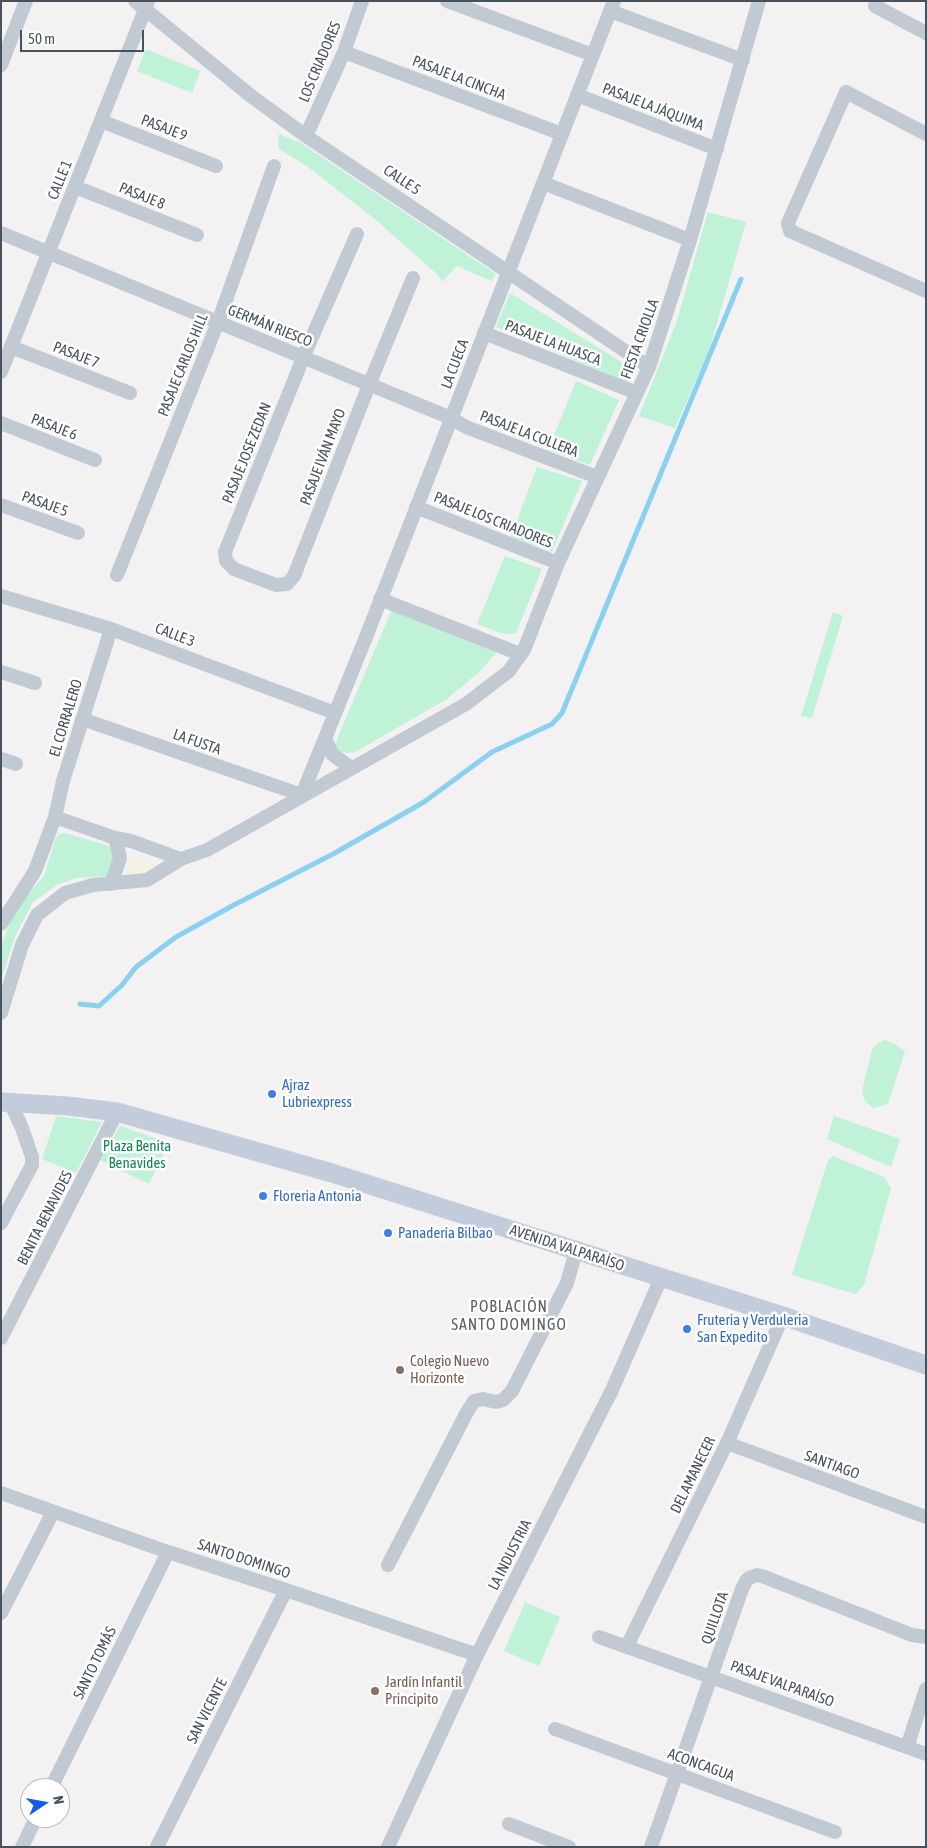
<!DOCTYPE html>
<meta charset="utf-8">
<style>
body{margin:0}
#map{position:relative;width:927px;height:1848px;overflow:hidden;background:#f3f1f1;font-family:"Asap Condensed",sans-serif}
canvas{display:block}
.frame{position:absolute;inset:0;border:2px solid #48525f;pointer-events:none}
.north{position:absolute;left:20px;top:1778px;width:50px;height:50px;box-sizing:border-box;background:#fff;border:1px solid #b6babf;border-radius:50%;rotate:78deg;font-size:14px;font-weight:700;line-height:20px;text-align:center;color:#48525f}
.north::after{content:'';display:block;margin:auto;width:18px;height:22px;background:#125bed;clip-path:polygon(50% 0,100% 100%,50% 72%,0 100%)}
.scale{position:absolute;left:20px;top:30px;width:124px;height:22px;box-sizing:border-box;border:2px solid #48525f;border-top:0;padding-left:6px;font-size:15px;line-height:18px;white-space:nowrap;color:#48525f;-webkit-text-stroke:4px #fff;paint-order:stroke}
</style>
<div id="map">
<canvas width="927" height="1848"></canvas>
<div class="frame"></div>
<div class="north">N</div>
<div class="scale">50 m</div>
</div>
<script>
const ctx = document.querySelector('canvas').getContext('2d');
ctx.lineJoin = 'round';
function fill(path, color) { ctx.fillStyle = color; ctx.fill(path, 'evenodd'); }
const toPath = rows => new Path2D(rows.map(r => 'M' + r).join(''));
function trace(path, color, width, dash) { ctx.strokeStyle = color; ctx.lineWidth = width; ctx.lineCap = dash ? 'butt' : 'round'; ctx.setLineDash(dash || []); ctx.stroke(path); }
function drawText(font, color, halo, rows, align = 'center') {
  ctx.font = font + ' "Asap Condensed",sans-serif'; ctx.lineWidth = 5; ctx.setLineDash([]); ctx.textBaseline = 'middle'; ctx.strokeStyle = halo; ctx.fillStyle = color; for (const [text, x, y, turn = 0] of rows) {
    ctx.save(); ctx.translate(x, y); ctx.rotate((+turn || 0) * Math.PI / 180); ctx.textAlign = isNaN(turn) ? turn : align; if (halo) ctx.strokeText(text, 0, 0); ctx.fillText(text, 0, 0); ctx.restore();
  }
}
fill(toPath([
 [146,49,200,71,192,93,137,71],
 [279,134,301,143,496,274,491,281,457,266,442,282,439,276,376,220,308,167,278,148],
 [708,212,746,222,709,351,675,428,639,416,677,321],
 [510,293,633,369,629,383,496,327],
 [576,381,619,400,590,465,548,450],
 [537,467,582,481,552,552,511,537],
 [505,556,542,569,516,633,503,634,477,624],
 [392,609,498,651,479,672,447,699,355,752,347,753,338,751,335,744],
 [833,612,843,616,812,718,801,716],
 [65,833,109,846,114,859,110,876,76,878,57,885,33,902,15,936,1,980,1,946,14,912,27,894,44,876,55,840,59,834],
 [885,1040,895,1044,905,1051,888,1104,873,1108,865,1101,862,1091,872,1050,878,1043],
 [56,1116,102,1122,76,1173,42,1159],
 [834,1116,900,1139,891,1167,827,1139],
 [120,1126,169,1143,149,1184,100,1160],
 [833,1156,884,1177,891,1188,864,1285,855,1294,792,1275,828,1160],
 [525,1602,560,1617,539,1666,504,1651]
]), '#bff2d7');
fill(toPath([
 [130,856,162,865,150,874,128,877]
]), '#f4f0e2');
trace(toPath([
 [80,1004,99,1006,122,985,136,967,176,937,232,906,333,854,424,802,492,752,552,724,562,713,741,279]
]), '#8ad1f0', 5);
trace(toPath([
 [135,1,251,96,306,136,649,367],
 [447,1,593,55],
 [875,6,926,33],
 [610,11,743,60],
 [344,52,562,134],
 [1,65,26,1],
 [577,95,717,149],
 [101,121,216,166],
 [926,134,846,92,788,223,790,231,926,291],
 [306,136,344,52,362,1],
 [543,183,690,240],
 [75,187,197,235],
 [1,233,451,418,466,427,597,477],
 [357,234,303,358,225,552,226,561,234,569,276,585,287,584,294,576,369,385,413,278],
 [484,333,637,393],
 [11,347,130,393],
 [1,372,148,2],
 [1,423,95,460],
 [1,505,78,533],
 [416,507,558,563],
 [117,575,218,322,274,166],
 [1,596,111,629,335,713],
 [380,599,520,654],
 [1,672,35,683],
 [82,719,302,795,368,632,614,1],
 [325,738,332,754,351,768],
 [1,759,16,764],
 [55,817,115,838,131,841,181,859],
 [111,884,120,858,115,838],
 [1,924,35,871,55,817,63,781,111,629],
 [1,1013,22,945,37,915,65,893,93,885,147,880,181,859,207,850,466,704,509,671,524,650,558,563,649,367,690,240,759,1],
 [1,1223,32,1165,32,1157,22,1128,10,1102],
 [1,1338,117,1112],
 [727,1443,926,1517],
 [1,1493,168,1552,286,1590,477,1655],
 [388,1565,467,1412,474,1401,483,1399,496,1402,503,1400,512,1391,567,1283,576,1251],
 [1,1613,53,1512],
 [599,1637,926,1754],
 [627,1646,727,1443,783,1316],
 [555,1729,835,1832],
 [907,1747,926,1689],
 [51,1788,168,1552],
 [509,1824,569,1847],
 [22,1847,36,1818],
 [157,1847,286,1590],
 [388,1847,477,1655,612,1390,661,1278],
 [651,1847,742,1589,746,1581,749,1578,757,1575,762,1576,912,1635,926,1637]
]), '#c1cad3', 14);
trace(toPath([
 [1,1102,68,1106,117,1112,332,1173,783,1316,926,1365]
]), '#c3ccda', 19);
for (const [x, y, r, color] of [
 [272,1094,5,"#3f7fe0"],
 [263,1196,5,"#3f7fe0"],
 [388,1233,5,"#3f7fe0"],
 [687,1329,5,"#3f7fe0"],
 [400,1370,5,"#8d6e63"],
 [375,1691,5,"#8d6e63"]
]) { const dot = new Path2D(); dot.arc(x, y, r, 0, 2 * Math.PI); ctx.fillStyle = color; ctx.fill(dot); trace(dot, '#fff', 2); }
drawText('15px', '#48525f', '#fff', [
 ["LOS CRIADORES",320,62,-67],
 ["PASAJE LA CINCHA",459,78,21],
 ["PASAJE LA JÁQUIMA",653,107,21],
 ["PASAJE 9",164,128,21],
 ["CALLE 1",60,180,-68],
 ["CALLE 5",402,180,34],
 ["PASAJE 8",142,196,22],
 ["GERMÁN RIESCO",270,326,22],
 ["FIESTA CRIOLLA",640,339,-70],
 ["PASAJE LA HUASCA",553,343,21],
 ["PASAJE 7",76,355,21],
 ["LA CUECA",455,364,-69],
 ["PASAJE CARLOS HILL",183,365,-68],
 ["PASAJE 6",54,427,21],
 ["PASAJE LA COLLERA",529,434,21],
 ["PASAJE JOSE ZEDAN",247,453,-68],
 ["PASAJE IVÁN MAYO",323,457,-69],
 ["PASAJE 5",45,504,20],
 ["PASAJE LOS CRIADORES",493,520,22],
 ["CALLE 3",175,635,21],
 ["EL CORRALERO",66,718,-73],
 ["LA FUSTA",197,742,19],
 ["BENITA BENAVIDES",45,1218,-63],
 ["AVENIDA VALPARAÍSO",567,1248,18],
 ["SANTIAGO",832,1465,20],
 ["DEL AMANECER",693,1475,-64],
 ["LA INDUSTRIA",510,1555,-63],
 ["SANTO DOMINGO",244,1559,18],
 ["QUILLOTA",715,1618,-71],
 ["SANTO TOMÁS",95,1663,-64],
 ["PASAJE VALPARAÍSO",782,1684,20],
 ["SAN VICENTE",207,1711,-63],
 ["ACONCAGUA",701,1765,20]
]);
drawText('15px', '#366cbe', '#fff', [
 ["Ajraz",282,1085],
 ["Lubriexpress",282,1102],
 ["Floreria Antonia",273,1196],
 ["Panadería Bilbao",398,1233],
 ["Fruteria y Verduleria",697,1320],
 ["San Expedito",697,1337]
], 'left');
drawText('15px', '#138658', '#fff', [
 ["Plaza Benita",137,1146],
 ["Benavides",137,1163]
]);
drawText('15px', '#785e54', '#fff', [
 ["Colegio Nuevo",410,1361],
 ["Horizonte",410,1378],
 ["Jardín Infantil",385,1682],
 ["Principito",385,1699]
], 'left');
ctx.letterSpacing = '1px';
drawText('16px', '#5d6066', '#fff', [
 ["POBLACIÓN",509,1307],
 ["SANTO DOMINGO",509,1325]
]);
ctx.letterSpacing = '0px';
</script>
